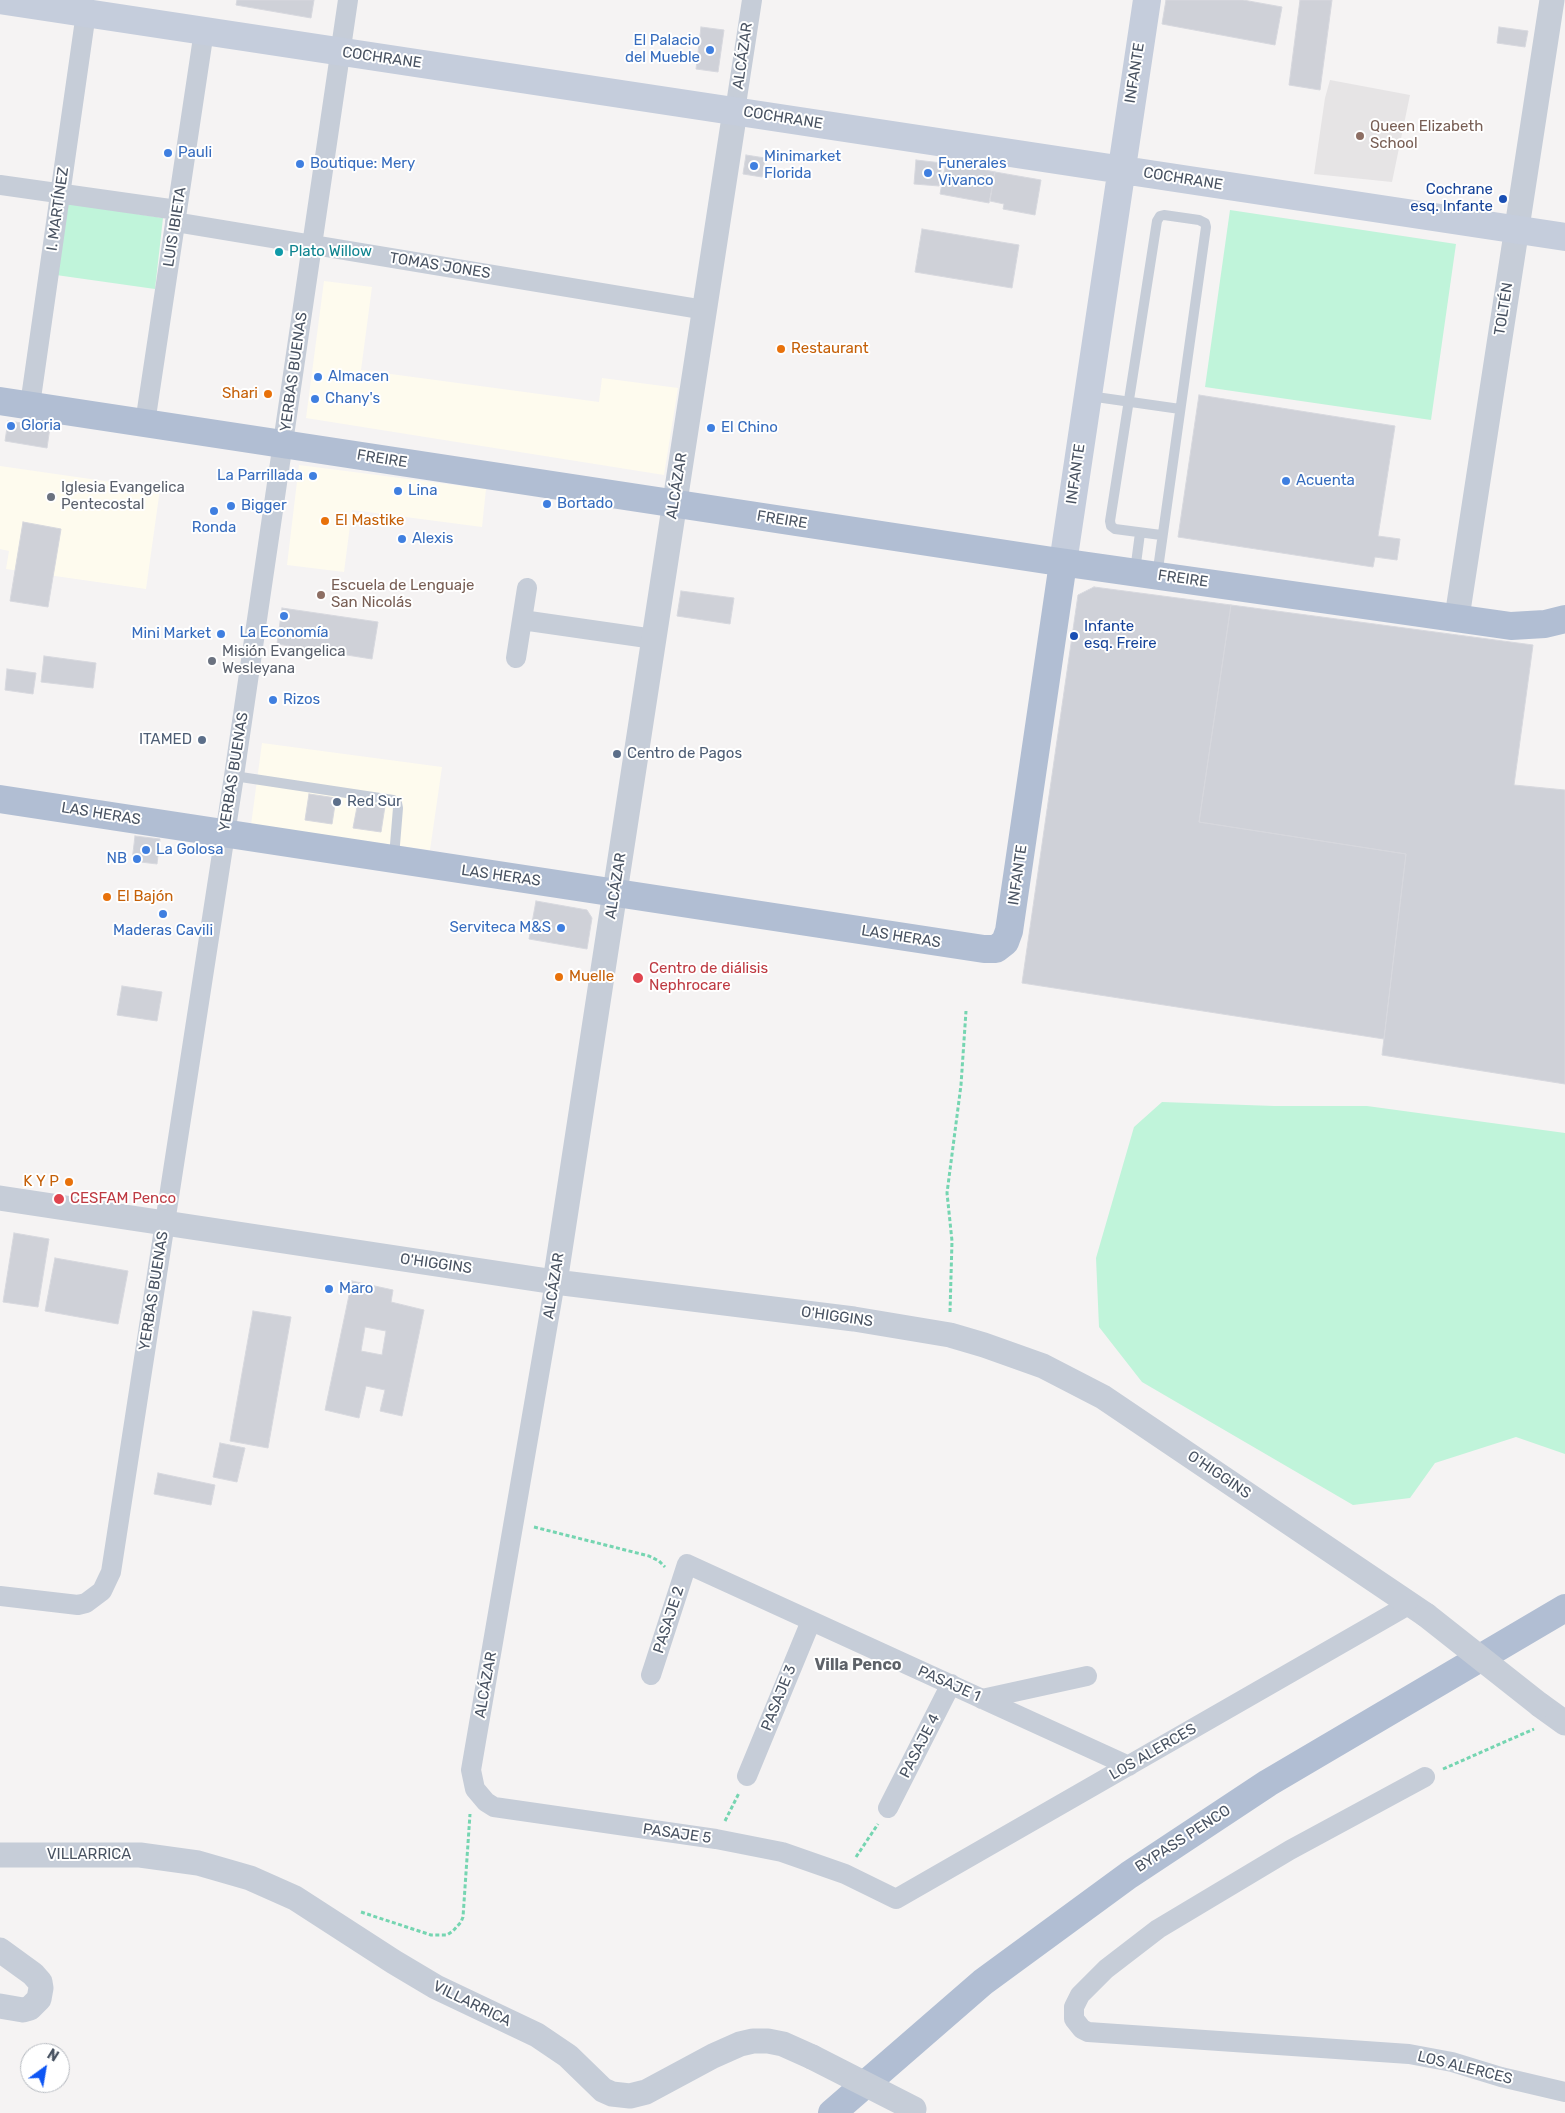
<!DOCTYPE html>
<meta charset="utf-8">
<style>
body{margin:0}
#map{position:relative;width:1565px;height:2113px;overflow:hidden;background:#f5f3f3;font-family:Rubik,sans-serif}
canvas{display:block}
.north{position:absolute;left:20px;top:2043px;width:50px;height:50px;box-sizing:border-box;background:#fff;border:1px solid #b6bac0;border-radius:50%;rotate:32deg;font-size:14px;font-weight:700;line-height:20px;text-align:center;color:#495362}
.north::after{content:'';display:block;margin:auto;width:18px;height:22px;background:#0e56f4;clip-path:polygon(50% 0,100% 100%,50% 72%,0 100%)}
</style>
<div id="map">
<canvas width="1565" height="2113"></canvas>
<div class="north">N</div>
</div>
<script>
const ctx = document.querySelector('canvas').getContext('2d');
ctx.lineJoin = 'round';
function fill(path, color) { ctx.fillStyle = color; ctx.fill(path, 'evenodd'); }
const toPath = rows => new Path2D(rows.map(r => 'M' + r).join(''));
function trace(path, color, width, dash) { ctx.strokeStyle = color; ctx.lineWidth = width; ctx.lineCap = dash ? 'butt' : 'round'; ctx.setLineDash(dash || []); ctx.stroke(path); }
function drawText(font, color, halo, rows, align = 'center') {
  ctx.font = font + ' Rubik,sans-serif'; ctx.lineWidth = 4; ctx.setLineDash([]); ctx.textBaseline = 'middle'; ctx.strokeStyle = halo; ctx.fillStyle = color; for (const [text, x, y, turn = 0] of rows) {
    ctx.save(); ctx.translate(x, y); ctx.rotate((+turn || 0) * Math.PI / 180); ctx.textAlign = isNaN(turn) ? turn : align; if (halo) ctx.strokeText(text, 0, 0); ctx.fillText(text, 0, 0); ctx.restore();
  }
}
fill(toPath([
 [324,281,372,287,361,370,599,402,602,378,678,388,664,475,306,418],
 [299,465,486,489,482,527,352,510,344,572,287,565],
 [0,466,160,489,146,589,6,569,9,551,0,549],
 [262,743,442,767,430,850,251,825]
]), '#fefbee');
fill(toPath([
 [1330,80,1410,95,1392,182,1314,174,1325,98]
]), '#e6e4e5');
fill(toPath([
 [66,203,163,218,155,289,56,275],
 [1230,210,1456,244,1431,420,1205,387],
 [1162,1102,1274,1106,1367,1106,1565,1133,1565,1454,1516,1437,1435,1463,1410,1498,1353,1505,1142,1382,1099,1327,1096,1258,1134,1127]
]), '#c0f4da');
const building = toPath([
 [237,0,314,0,311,18,236,5,237,0],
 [1166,0,1243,0,1282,7,1275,45,1162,24,1166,0],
 [1300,0,1332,0,1320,90,1289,85,1300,0],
 [701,27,724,30,718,72,696,69,701,27],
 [1499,27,1528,31,1525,47,1497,43,1499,27],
 [746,155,765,158,762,177,743,174,746,155],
 [916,160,942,163,939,186,914,184,916,160],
 [946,162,995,172,989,203,940,194,946,162],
 [995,172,1041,180,1035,215,1003,209,1004,204,990,201,995,172],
 [922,229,1019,245,1012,288,915,272,922,229],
 [1199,395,1395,426,1378,536,1400,539,1397,560,1375,557,1373,567,1178,537,1199,395],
 [8,421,50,427,47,448,5,441,8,421],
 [23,522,61,529,48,607,10,601,23,522],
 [1094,587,1231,605,1199,822,1406,854,1384,1039,1022,983,1078,595,1094,587],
 [681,591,734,598,730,624,677,616,681,591],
 [1231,605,1533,645,1514,785,1565,790,1565,1084,1382,1055,1406,854,1199,822,1231,605],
 [282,608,378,622,372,659,277,644,282,608],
 [44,656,96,663,93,688,41,682,44,656],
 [7,669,36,673,33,694,5,690,7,669],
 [309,794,336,798,332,824,305,820,309,794],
 [358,802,385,806,381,832,353,828,358,802],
 [135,836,160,839,157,864,132,861,135,836],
 [536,901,587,910,592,918,587,949,529,939,536,901],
 [122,986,162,992,157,1021,117,1015,122,986],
 [14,1233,49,1239,38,1307,3,1302,14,1233],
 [55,1258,128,1271,118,1324,45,1311,55,1258],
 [352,1281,393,1290,391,1302,424,1310,402,1416,380,1411,385,1390,366,1386,359,1418,325,1410,352,1281],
 [365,1327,386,1331,382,1355,361,1351,365,1327],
 [253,1311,291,1317,268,1448,230,1441,253,1311],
 [220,1443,245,1448,237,1482,213,1477,220,1443],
 [158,1473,215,1485,211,1505,154,1494,158,1473]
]);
fill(building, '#cfd1d8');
trace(building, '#d7d8de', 1);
trace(toPath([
 [950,1312,952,1241,947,1193,961,1085,966,1011],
 [534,1527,649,1556,659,1561,665,1567],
 [1443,1769,1534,1729],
 [725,1821,739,1793],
 [856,1857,878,1824],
 [361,1912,431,1935,447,1935,453,1931,461,1922,463,1917,470,1814]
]), '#75d5b1', 3, [4, 2.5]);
trace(toPath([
 [1089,396,1180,409],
 [1135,571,1140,533],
 [1157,576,1206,227,1205,223,1199,220,1164,215,1160,216,1157,221,1110,521,1111,526,1115,529,1161,535],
 [234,776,393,800,397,803,398,808,394,857]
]), '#c6cdd8', 10);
trace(toPath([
 [735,111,752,0],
 [0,185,177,210],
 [175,222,705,310],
 [30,405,86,13],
 [145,423,204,31],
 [522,620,654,639],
 [516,658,527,588],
 [555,1282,471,1770,475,1789,486,1802,494,1807,716,1839,782,1852,845,1874,896,1899,1410,1604],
 [0,1596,78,1605,86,1603,102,1591,111,1572,234,776,348,0],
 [651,1675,687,1564,1129,1766],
 [982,1699,1087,1676],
 [747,1776,811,1621],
 [1425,1777,1290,1850,1158,1929,1106,1969,1080,1995,1074,2007,1074,2019,1082,2029,1088,2032,1409,2054,1452,2062,1501,2077,1565,2092],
 [888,1808,951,1684]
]), '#c6cdd8', 20);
trace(toPath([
 [1457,617,1552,0],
 [0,1198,555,1282,854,1319,950,1335,984,1345,1043,1366,1103,1397,1426,1615],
 [555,1282,735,111],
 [1540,1705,1565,1723],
 [0,1855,140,1855,198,1863,250,1878,295,1898,394,1962,436,1987,537,2035,568,2056,603,2090,612,2094,630,2096,646,2092,713,2056,740,2044,753,2041,768,2041,783,2044,812,2057],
 [0,1950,33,1974,40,1982,41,1988,39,1999,30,2008,23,2010,0,2006]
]), '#c6cdd8', 25);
trace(toPath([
 [0,0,1565,237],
 [1063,563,1147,0]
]), '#c5cddc', 28);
trace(toPath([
 [0,401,1046,560,1511,626,1545,624,1565,619],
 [0,799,984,949,996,949,1005,942,1009,931,1063,563],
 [832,2113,983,1982,1129,1875,1268,1783,1565,1608]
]), '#b1bed3', 28);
trace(toPath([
 [1426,1615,1540,1705],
 [812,2057,914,2109]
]), '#c6cdd8', 25);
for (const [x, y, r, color] of [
 [710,50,5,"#3f7fe0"],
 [1360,136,5,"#8d6e63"],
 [168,153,5,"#3f7fe0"],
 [300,164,5,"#3f7fe0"],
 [754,166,5,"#3f7fe0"],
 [928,173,5,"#3f7fe0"],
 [1503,199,5,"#1a4fb4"],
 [279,252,5,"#0f9aa8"],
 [781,349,5,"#e8710a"],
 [318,377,5,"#3f7fe0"],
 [268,394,5,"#e8710a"],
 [315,399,5,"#3f7fe0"],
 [11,426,5,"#3f7fe0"],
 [711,428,5,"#3f7fe0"],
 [313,476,5,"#3f7fe0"],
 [1286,481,5,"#3f7fe0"],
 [398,491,5,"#3f7fe0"],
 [51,497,5,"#6b7280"],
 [547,504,5,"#3f7fe0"],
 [231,506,5,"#3f7fe0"],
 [214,511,5,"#3f7fe0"],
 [325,521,5,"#e8710a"],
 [402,539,5,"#3f7fe0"],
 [321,595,5,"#8d6e63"],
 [284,616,5,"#3f7fe0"],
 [221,634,5,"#3f7fe0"],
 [1074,636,5,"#1a4fb4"],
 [212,661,5,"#6b7280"],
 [273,700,5,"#3f7fe0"],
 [202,740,5,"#5c6f8a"],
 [617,754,5,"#5c6f8a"],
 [337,802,5,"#5c6f8a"],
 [146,850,5,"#3f7fe0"],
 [137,859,5,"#3f7fe0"],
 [107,897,5,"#e8710a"],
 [163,914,5,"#3f7fe0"],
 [561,928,5,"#3f7fe0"],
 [559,977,5,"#e8710a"],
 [638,978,6,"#e0444e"],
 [69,1182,5,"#e8710a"],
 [59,1199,6,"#e0444e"],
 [329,1289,5,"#3f7fe0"]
]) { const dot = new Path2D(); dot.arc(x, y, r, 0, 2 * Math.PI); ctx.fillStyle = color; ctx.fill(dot); trace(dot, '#fff', 2); }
drawText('15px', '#366cbe', '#fff', [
 ["El Palacio",700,41,"right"],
 ["del Mueble",700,58,"right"],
 ["Pauli",178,153],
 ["Minimarket",764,157],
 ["Florida",764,174],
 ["Boutique: Mery",310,164],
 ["Funerales",938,164],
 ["Vivanco",938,181],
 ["Almacen",328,377],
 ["Chany's",325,399],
 ["Gloria",21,426],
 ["El Chino",721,428],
 ["La Parrillada",303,476,"right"],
 ["Acuenta",1296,481],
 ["Lina",408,491],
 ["Bortado",557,504],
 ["Bigger",241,506],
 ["Ronda",214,528,"center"],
 ["Alexis",412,539],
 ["La Economía",284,633,"center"],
 ["Mini Market",211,634,"right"],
 ["Rizos",283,700],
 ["La Golosa",156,850],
 ["NB",127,859,"right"],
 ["Serviteca M&S",551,928,"right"],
 ["Maderas Cavili",163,931,"center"],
 ["Maro",339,1289]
], 'left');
drawText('15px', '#495362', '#fff', [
 ["ALCÁZAR",743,56,-82],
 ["COCHRANE",382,58,8],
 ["INFANTE",1135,73,-81],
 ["COCHRANE",783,118,9],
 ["COCHRANE",1183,179,9],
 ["I. MARTÍNEZ",58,209,-82],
 ["LUIS IBIETA",175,227,-81],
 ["TOMAS JONES",440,266,9],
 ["TOLTÉN",1504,309,-81],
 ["YERBAS BUENAS",294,372,-82],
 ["FREIRE",382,459,9],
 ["INFANTE",1076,474,-82],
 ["ALCÁZAR",677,486,-81],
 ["FREIRE",782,520,9],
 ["FREIRE",1183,579,8],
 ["YERBAS BUENAS",234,772,-81],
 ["LAS HERAS",101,814,9],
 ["INFANTE",1018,875,-82],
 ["LAS HERAS",501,876,8],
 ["ALCÁZAR",616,886,-81],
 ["LAS HERAS",901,937,9],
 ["O'HIGGINS",436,1264,8],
 ["ALCÁZAR",554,1286,-81],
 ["YERBAS BUENAS",154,1291,-81],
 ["O'HIGGINS",837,1317,8],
 ["O'HIGGINS",1219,1475,34],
 ["PASAJE 2",669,1620,-72],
 ["PASAJE 1",949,1684,24],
 ["ALCÁZAR",486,1685,-80],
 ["PASAJE 3",779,1698,-68],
 ["PASAJE 4",920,1746,-63],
 ["LOS ALERCES",1153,1752,-30],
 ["PASAJE 5",677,1834,8],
 ["BYPASS PENCO",1183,1839,-33],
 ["VILLARRICA",89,1855],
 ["VILLARRICA",472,2004,26],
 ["LOS ALERCES",1465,2068,14]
]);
drawText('15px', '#785e54', '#fff', [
 ["Queen Elizabeth",1370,127],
 ["School",1370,144],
 ["Escuela de Lenguaje",331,586],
 ["San Nicolás",331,603]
], 'left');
drawText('15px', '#164399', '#fff', [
 ["Cochrane",1493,190],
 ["esq. Infante",1493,207],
 ["Infante",1084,627,"left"],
 ["esq. Freire",1084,644,"left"]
], 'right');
drawText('15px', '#0d838f', '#fff', [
 ["Plato Willow",289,252]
], 'left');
drawText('15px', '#c56008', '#fff', [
 ["Restaurant",791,349],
 ["Shari",258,394,"right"],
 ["El Mastike",335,521],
 ["El Bajón",117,897],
 ["Muelle",569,977],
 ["K Y P",59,1182,"right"]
], 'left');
drawText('15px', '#5b616d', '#fff', [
 ["Iglesia Evangelica",61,488],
 ["Pentecostal",61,505],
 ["Misión Evangelica",222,652],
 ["Wesleyana",222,669]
], 'left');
drawText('15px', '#4e5e75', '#fff', [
 ["ITAMED",192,740,"right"],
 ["Centro de Pagos",627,754],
 ["Red Sur",347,802]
], 'left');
drawText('15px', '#be3a42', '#fff', [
 ["Centro de diálisis",649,969],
 ["Nephrocare",649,986],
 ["CESFAM Penco",70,1199]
], 'left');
drawText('bold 16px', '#5e6268', '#fff', [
 ["Villa Penco",858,1665]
]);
</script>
